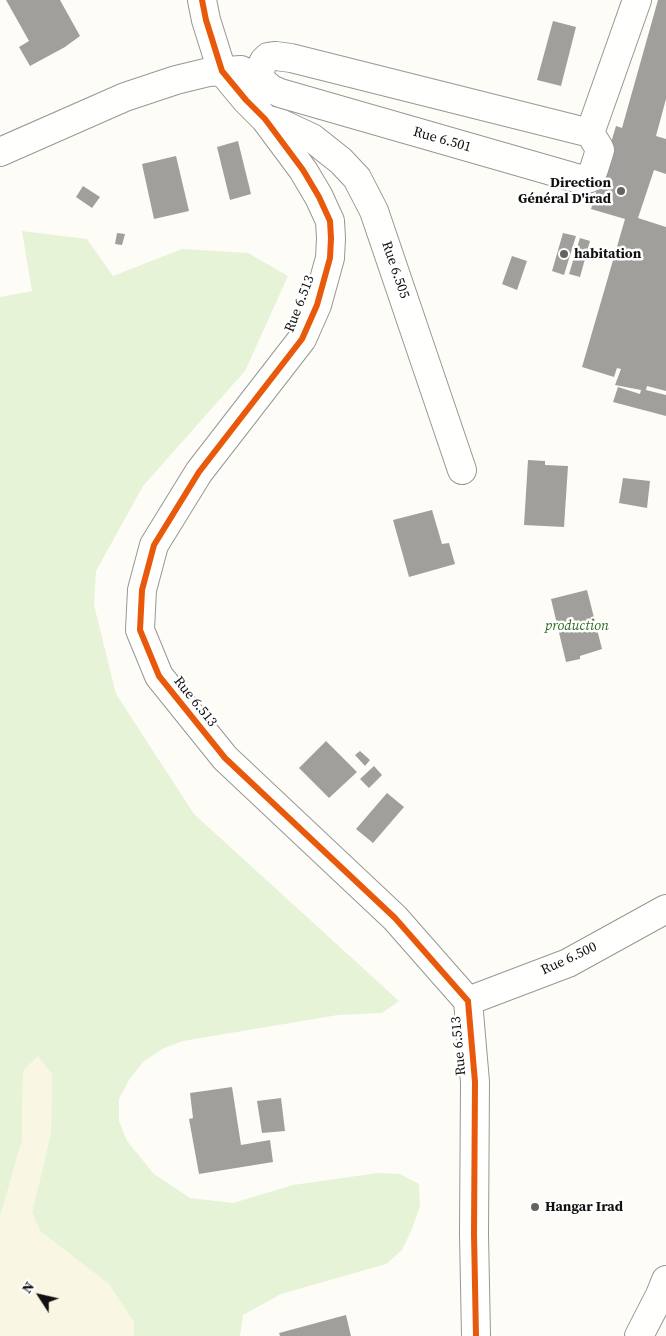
<!DOCTYPE html>
<meta charset="utf-8">
<style>
body{margin:0}
#map{position:relative;width:666px;height:1336px;overflow:hidden;background:#fdfcf7;font-family:"Source Serif 4",serif}
canvas{display:block}
.north{position:absolute;left:15px;top:1271px;width:50px;height:50px;-webkit-text-stroke:4px #fff;paint-order:stroke;rotate:305deg;font-size:14px;font-weight:700;line-height:20px;text-align:center;color:#111}
.north::after{content:'';display:block;margin:auto;width:18px;height:22px;background:#111;clip-path:polygon(50% 0,100% 100%,50% 72%,0 100%)}
</style>
<div id="map">
<canvas width="666" height="1336"></canvas>
<div class="north">N</div>
</div>
<script>
const ctx = document.querySelector('canvas').getContext('2d');
ctx.lineJoin = 'round';
function fill(path, color) { ctx.fillStyle = color; ctx.fill(path, 'evenodd'); }
const toPath = rows => new Path2D(rows.map(r => 'M' + r).join(''));
function trace(path, color, width, dash) { ctx.strokeStyle = color; ctx.lineWidth = width; ctx.lineCap = dash ? 'butt' : 'round'; ctx.setLineDash(dash || []); ctx.stroke(path); }
function drawText(font, color, halo, rows, align = 'center') {
  ctx.font = font + ' "Source Serif 4",serif'; ctx.lineWidth = 5; ctx.setLineDash([]); ctx.textBaseline = 'middle'; ctx.strokeStyle = halo; ctx.fillStyle = color; for (const [text, x, y, turn = 0] of rows) {
    ctx.save(); ctx.translate(x, y); ctx.rotate((+turn || 0) * Math.PI / 180); ctx.textAlign = isNaN(turn) ? turn : align; if (halo) ctx.strokeText(text, 0, 0); ctx.fillText(text, 0, 0); ctx.restore();
  }
}
fill(toPath([
 [38,1056,52,1073,51,1133,32,1213,41,1232,109,1284,134,1323,134,1336,0,1336,0,1217,22,1140,23,1071]
]), '#f9f7e4');
fill(toPath([
 [22,231,87,239,113,276,182,249,248,253,288,276,245,371,143,486,96,571,94,605,116,694,194,814,399,1001,382,1013,338,1015,183,1041,162,1049,143,1062,129,1080,119,1099,119,1121,127,1141,154,1174,190,1198,233,1203,293,1185,378,1173,400,1174,419,1184,420,1206,412,1229,402,1250,386,1264,281,1294,243,1315,240,1336,134,1336,134,1323,109,1284,41,1232,32,1213,51,1133,52,1074,38,1056,23,1071,22,1140,0,1217,0,297,32,291]
]), '#e7f3d7');
fill(toPath([
 [6,0,60,0,80,36,65,47,30,66,19,47,29,41],
 [658,0,666,0,666,99,656,136,666,139,666,174,654,170,638,218,666,227,666,391,647,386,646,390,666,395,666,416,613,402,618,387,640,394,641,390,615,385,621,369,617,368,614,377,582,367,625,219,591,209,616,126,622,128],
 [553,21,576,27,561,86,537,80],
 [238,141,251,194,230,200,217,147],
 [176,156,189,211,154,219,142,164],
 [83,186,100,197,92,208,76,197],
 [117,233,125,234,122,245,115,244],
 [563,233,576,236,564,275,552,271],
 [580,238,590,241,580,277,569,274],
 [512,256,527,261,517,290,502,284],
 [528,460,545,461,545,465,568,466,564,527,524,525],
 [623,478,650,481,647,508,619,503],
 [432,510,442,544,449,543,455,564,409,577,393,520],
 [587,590,602,649,580,656,580,659,566,662,551,599],
 [326,741,357,772,329,798,299,768],
 [360,751,370,760,365,766,355,755],
 [374,766,382,775,369,788,360,779],
 [387,793,404,807,373,843,356,829],
 [232,1087,241,1145,270,1140,273,1162,199,1174,189,1119,193,1118,190,1093],
 [281,1098,285,1131,262,1133,257,1101],
 [346,1315,351,1336,280,1336,279,1333]
]), '#a19f9c');
const minor = toPath([
 [202,0,206,20,222,71,246,100,265,119,303,170,319,197,330,221,331,238,330,258,317,305,302,339,199,472,154,545,142,590,140,630,159,676,225,758,395,918,468,1001,475,1082,474,1234,476,1336],
 [276,56,291,58,590,133,598,146,600,150,594,169,590,178,583,180,280,93,271,89,264,83,259,74,260,69,264,61,268,57,276,56],
 [265,119,282,124,312,138,341,161,357,178,374,211,462,470],
 [590,133,637,0],
 [0,152,125,97,176,80,209,72,241,70],
 [468,1001,568,963,666,909],
 [639,1336,660,1295,666,1280]
]);
trace(minor, '#979795', 30);
trace(minor, '#fffffe', 28);
trace(toPath([
 [202,0,206,20,222,71,246,100,265,119,303,170,319,197,330,221,331,238,330,258,317,305,302,339,199,472,154,545,142,590,140,630,159,676,225,758,395,918,468,1001,475,1082,474,1234,476,1336]
]), '#e8590c', 6);
for (const [x, y, r, color] of [
 [621,191,5,"#646362"],
 [564,254,5,"#646362"],
 [535,1207,5,"#646362"]
]) { const dot = new Path2D(); dot.arc(x, y, r, 0, 2 * Math.PI); ctx.fillStyle = color; ctx.fill(dot); trace(dot, '#fff', 2); }
drawText('14px', '#111', '#fff', [
 ["Rue 6.501",442,140,16],
 ["Rue 6.505",395,270,71],
 ["Rue 6.513",300,304,-69],
 ["Rue 6.513",195,702,51],
 ["Rue 6.500",569,959,-25],
 ["Rue 6.513",459,1046,-95]
]);
drawText('bold 14px', '#111', '#fff', [
 ["Direction",611,183,"right"],
 ["Général D'irad",611,199,"right"],
 ["habitation",574,254],
 ["Hangar Irad",545,1207]
], 'left');
drawText('italic 14px', '#2f6b1f', '#fff', [
 ["production",577,626]
]);
</script>
